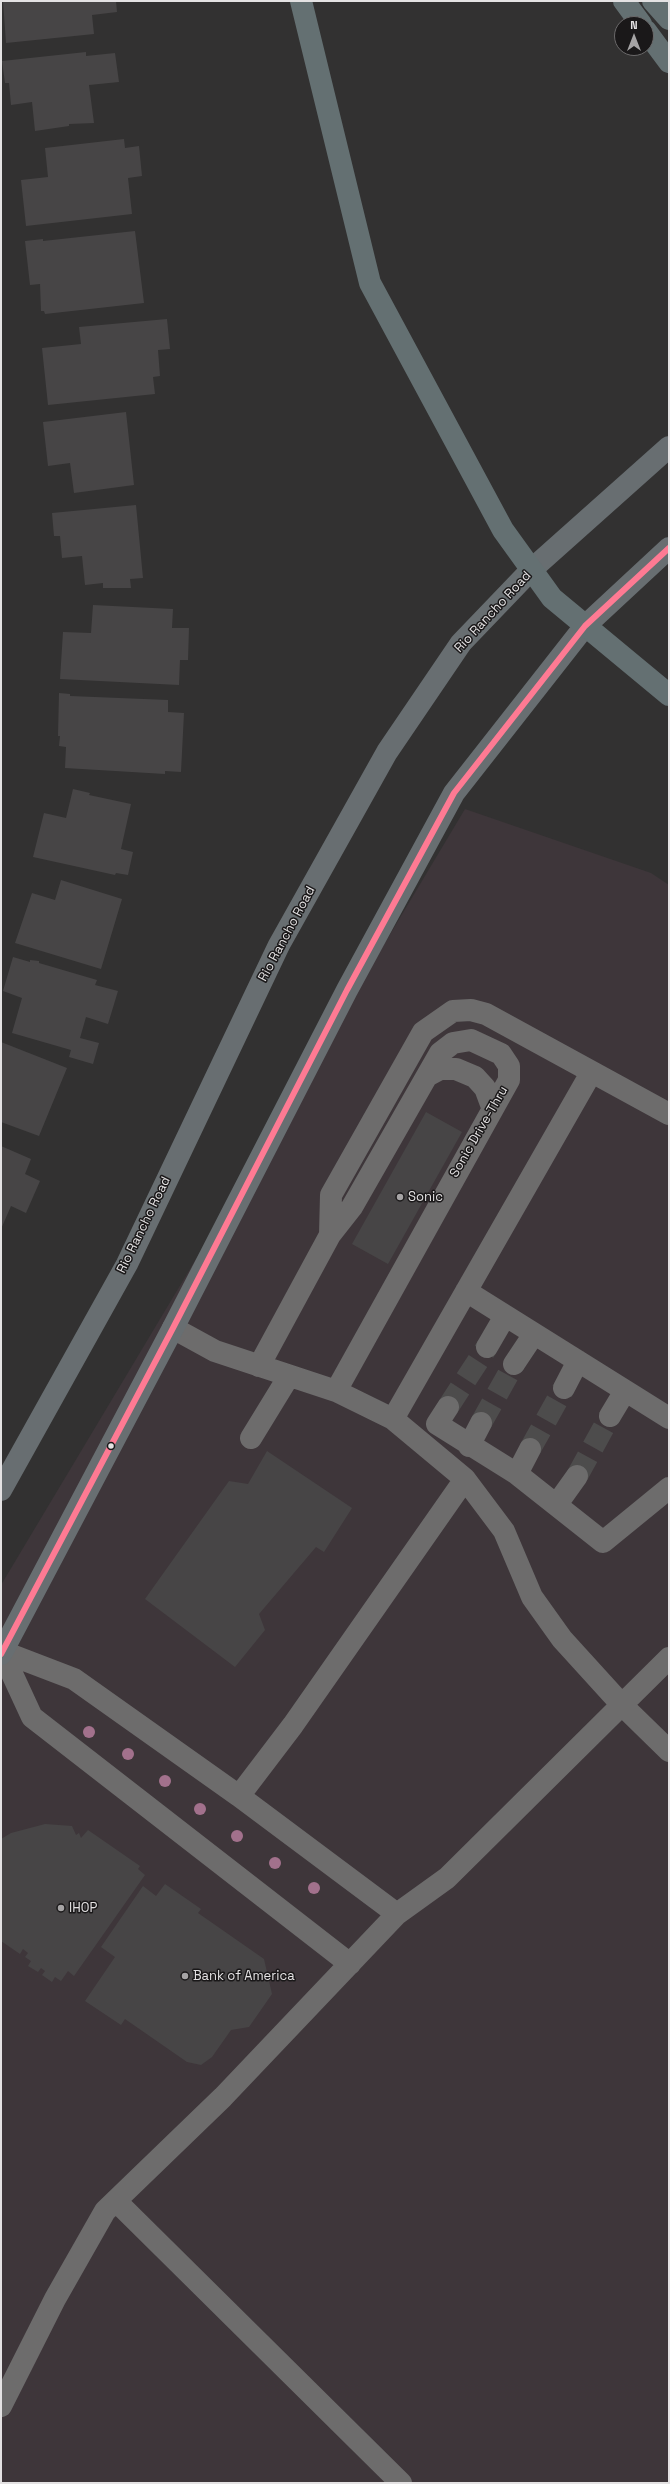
<!DOCTYPE html>
<style>
body{margin:0}
#map{position:relative;width:670px;height:2484px;overflow:hidden;background:#323131;font-family:"Space Grotesk",sans-serif}
canvas{display:block}
.frame{position:absolute;inset:0;border:2px solid #e4e2e3;pointer-events:none}
.north{position:absolute;left:614px;top:16px;width:40px;height:40px;box-sizing:border-box;background:#1a1819;border:1px solid #6b696a;border-radius:50%;rotate:0deg;font-size:11px;font-weight:700;line-height:16px;text-align:center;color:#e4e2e3}
.north::after{content:'';display:block;margin:auto;width:14px;height:18px;background:#a6a4a5;clip-path:polygon(50% 0,100% 100%,50% 72%,0 100%)}
</style>
<div id="map">
<canvas width="670" height="2484"></canvas>
<div class="frame"></div>
<div class="north">N</div>
</div>
<script>
const ctx = document.querySelector('canvas').getContext('2d');
ctx.lineJoin = 'round';
function fill(path, color) { ctx.fillStyle = color; ctx.fill(path, 'evenodd'); }
const toPath = rows => new Path2D(rows.map(r => 'M' + r).join(''));
function trace(path, color, width, dash) { ctx.strokeStyle = color; ctx.lineWidth = width; ctx.lineCap = dash ? 'butt' : 'round'; ctx.setLineDash(dash || []); ctx.stroke(path); }
function drawText(font, color, halo, rows, align = 'center') {
  ctx.font = font + ' "Space Grotesk",sans-serif'; ctx.lineWidth = 3; ctx.setLineDash([]); ctx.textBaseline = 'middle'; ctx.strokeStyle = halo; ctx.fillStyle = color; for (const [text, x, y, turn = 0] of rows) {
    ctx.save(); ctx.translate(x, y); ctx.rotate((+turn || 0) * Math.PI / 180); ctx.textAlign = isNaN(turn) ? turn : align; if (halo) ctx.strokeText(text, 0, 0); ctx.fillText(text, 0, 0); ctx.restore();
  }
}
fill(toPath([
 [465,809,651,873,669,885,669,2483,1,2483,1,1585]
]), '#3e363a');
fill(toPath([
 [3,1,116,1,117,12,92,15,94,34,6,43],
 [86,52,86,56,115,53,119,82,89,85,94,123,69,124,69,126,35,131,32,102,11,105,9,83,5,83,2,61],
 [124,139,125,148,139,146,142,176,128,178,132,214,26,226,21,180,48,177,45,148],
 [135,231,144,303,45,314,44,311,41,311,40,284,30,285,25,241,43,239,43,241],
 [167,319,170,349,158,350,160,376,153,377,155,394,48,405,42,348,81,344,79,327],
 [126,412,134,485,74,493,70,463,48,466,43,422],
 [136,505,143,578,130,579,131,588,103,588,103,583,85,585,82,556,62,558,60,536,54,536,52,513],
 [93,605,173,609,172,628,189,628,188,660,180,660,179,685,60,679,63,632,91,633],
 [59,693,70,694,70,696,168,700,168,712,184,713,181,772,165,771,165,774,65,768,66,747,59,746,60,736,58,736],
 [73,789,90,793,89,795,131,804,121,849,133,852,128,875,116,873,115,875,33,857,44,813,66,818],
 [61,880,122,899,101,969,15,943,32,893,55,900],
 [13,957,30,962,30,960,39,961,39,963,97,980,95,985,118,991,108,1024,86,1017,80,1038,99,1043,93,1064,69,1057,71,1050,12,1033,22,998,3,991],
 [1,1042,67,1068,39,1136,1,1122],
 [426,1112,462,1132,388,1264,352,1244],
 [1,1146,31,1159,25,1174,40,1181,26,1213,11,1206,1,1229],
 [267,1451,352,1508,324,1552,316,1547,259,1614,265,1630,235,1667,145,1599,229,1481,248,1484],
 [45,1824,72,1826,76,1835,79,1833,81,1838,88,1830,140,1866,138,1869,145,1875,74,1976,68,1971,61,1981,55,1977,52,1982,42,1975,45,1971,41,1968,38,1972,28,1966,31,1961,25,1957,28,1953,23,1949,20,1954,1,1941,1,1839,11,1833],
 [165,1884,201,1909,198,1913,264,1959,272,1994,249,2027,231,2030,212,2057,201,2065,187,2062,125,2019,121,2025,85,2001,115,1957,101,1947,143,1886,156,1896]
]), '#474546');
trace(toPath([
 [448,1407,487,1347],
 [481,1423,514,1364],
 [530,1449,564,1388],
 [577,1476,610,1416]
]), '#4d4c4c', 22, [22, 11]);
trace(toPath([
 [427,1076,440,1069,456,1069,475,1077,485,1088,492,1107],
 [330,1235,352,1207,440,1053,453,1043,471,1040,501,1054,509,1066,509,1080,336,1391],
 [466,1291,669,1418],
 [173,1328,215,1351,336,1391,393,1419,465,1479,504,1531,532,1597,562,1639,622,1705,669,1751],
 [487,1347,505,1316],
 [514,1364,534,1334],
 [259,1366,330,1235,331,1195,423,1032,453,1011,471,1010,486,1014,669,1114],
 [564,1388,578,1361],
 [448,1407,437,1424,517,1474,603,1542,669,1488],
 [610,1416,625,1391],
 [393,1419,591,1073],
 [251,1438,289,1376],
 [469,1446,481,1423],
 [517,1474,530,1449],
 [557,1504,577,1476],
 [1,1651,74,1679,239,1796,397,1914],
 [2,1652,32,1717,350,1964],
 [239,1796,293,1725,465,1479],
 [116,2201,401,2483],
 [1,2406,55,2299,105,2211,223,2097,397,1914,447,1878,669,1658]
]), '#6d6c6c', 22);
trace(toPath([
 [1,1490,127,1264,279,945,387,752,461,643,531,570,669,447],
 [1,1654,173,1328,347,990,454,793,585,626,669,548]
]), '#686e71', 22);
trace(toPath([
 [301,1,370,283,503,530,552,598,669,695],
 [624,1,641,24],
 [653,1,669,19],
 [646,31,669,62]
]), '#647072', 22);
trace(toPath([
 [1,1654,173,1328,347,990,454,793,585,626,669,548]
]), '#fe7a93', 6);
ctx.fillStyle = '#a2718c';
for (const [x, y] of [
 [89,1732],
 [128,1754],
 [165,1781],
 [200,1809],
 [237,1836],
 [275,1863],
 [314,1888]
]) { ctx.beginPath(); ctx.arc(x, y, 6, 0, 2 * Math.PI); ctx.fill(); }
for (const [x, y, r, color] of [
 [400,1197,4,"#a6a4a5"],
 [111,1446,3.5,"#e4e2e3"],
 [61,1908,4,"#a6a4a5"],
 [185,1976,4,"#a6a4a5"]
]) { const dot = new Path2D(); dot.arc(x, y, r, 0, 2 * Math.PI); ctx.fillStyle = color; ctx.fill(dot); trace(dot, '#1a1819', 1.5); }
drawText('13px', '#e4e2e3', '#1a1819', [
 ["Rio Rancho Road",493,612,-47],
 ["Rio Rancho Road",287,934,-62],
 ["Sonic Drive-Thru",479,1132,-60],
 ["Rio Rancho Road",144,1225,-64]
]);
drawText('13px', '#e4e2e3', '#1a1819', [
 ["Sonic",408,1197],
 ["IHOP",69,1908],
 ["Bank of America",193,1976]
], 'left');
</script>
